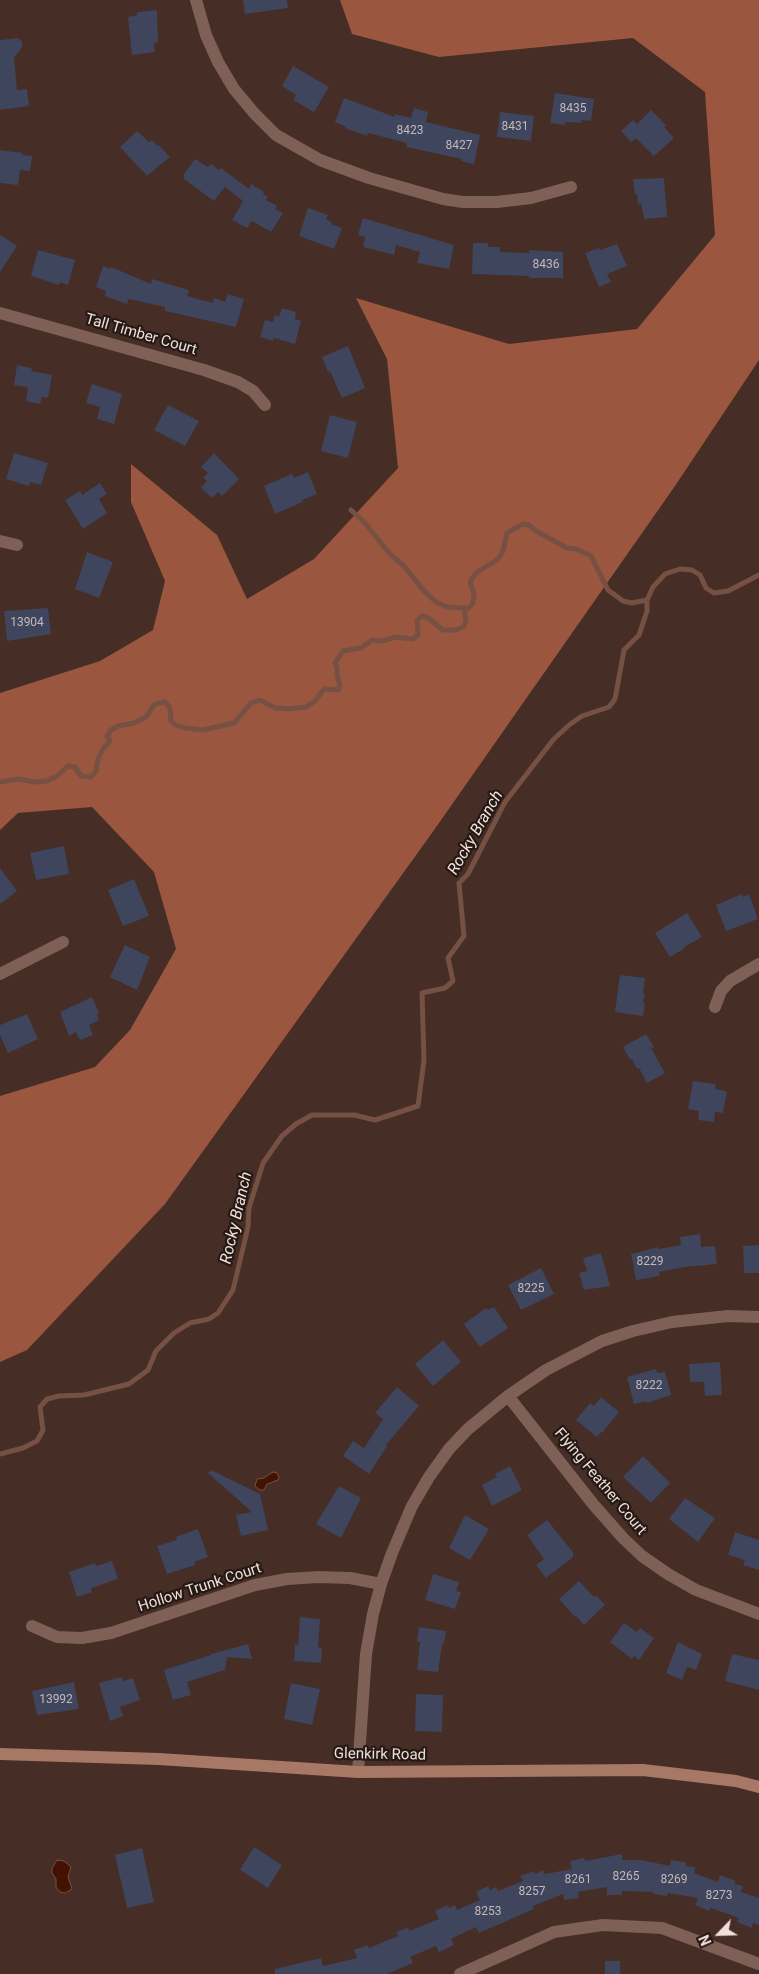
<!DOCTYPE html>
<style>
body{margin:0}
#map{position:relative;width:759px;height:1974px;overflow:hidden;background:#462d25;font-family:Roboto,sans-serif}
canvas{display:block}
.north{position:absolute;left:694px;top:1909px;width:50px;height:50px;-webkit-text-stroke:4px #241915;paint-order:stroke;rotate:246deg;font-size:14px;font-weight:700;line-height:20px;text-align:center;color:#f0dfd9}
.north::after{content:'';display:block;margin:auto;width:18px;height:22px;background:#f0dfd9;clip-path:polygon(50% 0,100% 100%,50% 72%,0 100%)}
</style>
<div id="map">
<canvas width="759" height="1974"></canvas>
<div class="north">N</div>
</div>
<script>
const ctx = document.querySelector('canvas').getContext('2d');
ctx.lineJoin = 'round';
function fill(path, color) { ctx.fillStyle = color; ctx.fill(path, 'evenodd'); }
const toPath = rows => new Path2D(rows.map(r => 'M' + r).join(''));
function trace(path, color, width, dash) { ctx.strokeStyle = color; ctx.lineWidth = width; ctx.lineCap = dash ? 'butt' : 'round'; ctx.setLineDash(dash || []); ctx.stroke(path); }
function drawText(font, color, halo, rows, align = 'center') {
  ctx.font = font + ' Roboto,sans-serif'; ctx.lineWidth = 4.5; ctx.setLineDash([]); ctx.textBaseline = 'middle'; ctx.strokeStyle = halo; ctx.fillStyle = color; for (const [text, x, y, turn = 0] of rows) {
    ctx.save(); ctx.translate(x, y); ctx.rotate((+turn || 0) * Math.PI / 180); ctx.textAlign = isNaN(turn) ? turn : align; if (halo) ctx.strokeText(text, 0, 0); ctx.fillText(text, 0, 0); ctx.restore();
  }
}
fill(toPath([
 [340,0,759,0,759,360,675,486,432,833,165,1204,27,1350,0,1362,0,1096,95,1067,130,1030,176,949,154,872,92,807,18,813,0,830,0,693,100,661,153,630,165,581,131,502,131,464,217,535,247,599,314,559,398,468,387,359,356,298,509,344,637,329,715,235,705,92,633,38,439,57,352,34]
]), '#9a563f');
const water = toPath([
 [273,1472,277,1473,279,1477,278,1480,267,1484,264,1490,260,1490,255,1486,257,1479,264,1478,273,1472],
 [57,1860,64,1861,71,1867,68,1877,72,1889,65,1893,60,1892,56,1887,56,1879,52,1873,52,1868,57,1860]
]);
fill(water, '#421303');
trace(water, '#765043', 1);
trace(toPath([
 [351,510,364,522,390,554,404,566,424,591,436,602,447,607,464,608],
 [0,782,19,779,35,782,47,781,57,776,68,766,75,767,81,776,91,777,96,771,98,759,103,749,110,741,107,736,111,730,118,726,134,723,146,717,154,705,159,703,165,702,170,708,171,721,176,725,185,728,203,730,234,723,251,703,260,700,275,708,289,709,306,707,315,701,324,689,338,690,340,685,337,676,337,668,335,663,343,651,361,648,372,640,383,641,395,637,413,639,418,635,417,620,422,616,427,617,443,630,456,630,463,627,466,621,464,608,469,608,473,603,474,593,470,583,471,580,476,573,498,559,503,551,507,533,523,524,529,525,536,531,567,548,576,549,591,556,608,590,623,601,632,603,647,600],
 [0,1454,23,1448,37,1441,43,1430,40,1407,47,1399,59,1396,84,1395,129,1384,148,1370,156,1351,174,1333,190,1323,209,1319,218,1313,233,1290,248,1227,249,1208,263,1163,282,1136,296,1124,312,1115,354,1115,375,1120,418,1106,424,1060,422,993,445,988,453,981,448,958,464,936,459,883,468,874,505,802,553,740,569,725,582,716,609,707,615,699,624,650,639,635,647,611,647,600,653,587,665,574,680,569,692,570,700,575,706,588,714,593,728,591,759,575]
]), '#765043', 5);
fill(toPath([
 [243,0,287,0,288,8,245,14],
 [157,10,158,42,154,43,155,52,132,55,128,17,137,15,137,12],
 [18,38,22,42,22,47,14,58,17,90,27,89,29,106,0,110,0,40],
 [293,66,329,87,314,112,293,100,296,95,282,86],
 [555,93,594,99,591,121,582,120,581,123,565,122,565,125,550,123],
 [344,98,395,117,395,114,411,118,414,108,428,112,426,122,480,135,474,164,461,161,462,159,406,147,407,143,368,133,367,136,345,128,346,127,335,122],
 [651,110,666,125,664,127,674,138,654,156,636,138,631,142,621,131,633,120,637,124],
 [500,112,534,116,531,141,497,137],
 [137,131,149,142,152,140,157,146,159,145,170,157,147,176,120,147],
 [0,150,23,153,22,155,32,156,30,171,20,170,18,185,0,183],
 [195,159,208,167,211,164,219,170,221,168,249,189,251,184,264,192,263,194,268,197,266,200,277,206,275,209,283,213,271,232,252,221,247,228,232,220,243,201,225,187,214,201,184,179,184,174],
 [664,178,667,217,644,219,641,203,638,204,637,194,635,194,633,179],
 [308,208,328,215,326,219,332,222,331,224,342,228,334,249,299,236],
 [363,218,454,245,449,269,417,263,420,252,396,245,394,255,363,247,365,237,358,235],
 [0,235,17,246,0,272],
 [473,243,488,243,488,247,500,247,500,252,529,253,529,250,563,252,563,278,529,278,529,276,472,274],
 [617,244,627,266,607,274,611,282,599,287,585,253,599,248,600,250],
 [38,250,75,260,68,285,60,282,59,285,31,276],
 [103,266,111,269,111,267,151,284,152,279,189,290,187,296,213,303,214,298,225,302,228,294,244,299,236,327,165,311,165,307,129,299,127,304,105,296,106,291,96,287],
 [282,308,296,312,295,319,301,321,295,344,274,338,273,341,260,337,265,320,273,322,275,315,279,317],
 [348,346,365,388,342,398,330,371,328,372,322,357],
 [17,365,32,368,31,371,52,375,48,398,42,397,40,404,26,401,28,387,14,385],
 [92,384,122,394,114,424,97,419,100,407,86,403],
 [168,405,199,421,185,446,154,430],
 [330,415,357,422,348,458,321,451],
 [14,453,48,463,41,485,30,482,29,486,6,479],
 [214,453,239,479,222,496,218,492,212,498,201,488,207,481,203,478,208,473,201,467],
 [308,472,317,494,302,500,303,502,275,514,264,486,292,474,294,478],
 [100,483,107,494,99,499,107,513,83,529,65,500,80,491,82,495],
 [87,552,113,562,99,598,75,589],
 [48,608,51,634,7,641,4,611],
 [64,846,69,874,36,880,30,853],
 [0,868,17,891,0,904],
 [134,879,149,916,123,926,108,890],
 [742,894,743,897,749,894,758,919,726,931,716,905],
 [687,913,702,937,684,947,685,948,670,957,655,933],
 [125,945,150,957,137,990,110,977],
 [620,975,645,978,643,993,645,993,643,1003,645,1003,643,1016,615,1012],
 [92,997,99,1013,97,1014,99,1020,89,1025,93,1035,80,1040,76,1032,69,1036,60,1012],
 [27,1014,38,1039,8,1053,0,1035,0,1025],
 [646,1034,654,1047,651,1048,665,1073,647,1083,639,1068,637,1069,632,1059,630,1060,623,1047],
 [693,1081,716,1084,715,1089,727,1091,723,1113,715,1112,714,1122,698,1120,699,1111,688,1109],
 [700,1234,701,1247,715,1246,717,1264,684,1267,659,1272,660,1276,636,1280,631,1254,658,1247,658,1249,681,1245,680,1237],
 [759,1245,759,1273,744,1273,743,1246],
 [601,1253,610,1286,584,1290,579,1273,587,1271,583,1258],
 [541,1268,554,1294,521,1310,508,1285],
 [494,1307,508,1328,480,1347,464,1324,486,1308,488,1310],
 [443,1340,461,1362,433,1386,415,1364],
 [720,1362,722,1395,705,1396,704,1382,690,1382,689,1364],
 [656,1369,657,1373,665,1372,671,1395,647,1403,647,1401,634,1404,627,1377],
 [397,1387,419,1406,386,1445,387,1446,369,1474,343,1456,353,1441,364,1448,383,1419,375,1413],
 [601,1397,619,1412,602,1433,601,1432,597,1437,576,1420,590,1403,594,1406],
 [643,1456,670,1483,651,1503,623,1477],
 [510,1466,522,1490,492,1506,482,1485,497,1477,495,1474],
 [211,1470,260,1494,268,1530,241,1536,236,1515,252,1512,208,1473],
 [339,1486,361,1498,341,1538,316,1524],
 [685,1498,715,1518,698,1542,669,1519],
 [465,1515,489,1529,470,1560,449,1548],
 [547,1520,573,1552,573,1557,546,1578,536,1565,544,1559,527,1535],
 [198,1529,208,1557,194,1562,195,1565,167,1574,157,1546,177,1540,176,1537],
 [735,1532,759,1540,759,1570,743,1565,745,1560,728,1555],
 [112,1561,118,1579,91,1588,92,1592,77,1597,69,1572,95,1563,96,1566],
 [433,1574,459,1582,456,1591,461,1592,455,1609,425,1600],
 [579,1581,594,1597,596,1595,605,1605,584,1625,576,1616,575,1617,559,1599],
 [300,1617,320,1619,318,1647,322,1648,321,1663,294,1661,295,1644,298,1645],
 [624,1623,637,1632,640,1628,654,1638,639,1660,634,1656,632,1659,610,1642],
 [419,1627,446,1631,444,1644,442,1644,438,1672,417,1670,420,1642,417,1642],
 [678,1642,702,1654,696,1670,687,1667,682,1680,666,1673],
 [248,1644,252,1659,227,1657,225,1670,187,1682,191,1695,173,1700,164,1670,211,1655,211,1654],
 [732,1654,759,1660,759,1690,725,1681],
 [121,1677,123,1681,133,1678,140,1700,120,1707,123,1716,110,1721,99,1683],
 [74,1682,79,1709,37,1715,32,1691],
 [291,1683,320,1689,312,1725,284,1719],
 [416,1694,443,1695,442,1732,415,1731],
 [254,1847,282,1865,268,1888,240,1870],
 [142,1848,154,1902,127,1908,115,1855],
 [622,1854,622,1860,641,1860,670,1866,671,1860,686,1862,686,1866,695,1867,694,1873,718,1882,720,1875,736,1881,734,1884,743,1886,741,1892,759,1898,759,1925,753,1923,752,1928,737,1922,739,1918,711,1908,709,1911,695,1905,698,1898,668,1893,667,1896,653,1894,653,1892,622,1891,622,1895,607,1895,607,1887,578,1892,579,1898,564,1900,563,1894,533,1906,534,1909,479,1933,476,1927,451,1939,454,1945,439,1952,436,1946,410,1957,413,1963,387,1974,275,1974,275,1969,321,1958,323,1966,357,1958,354,1950,368,1945,369,1948,398,1936,397,1932,408,1927,409,1931,439,1919,435,1911,448,1905,449,1908,455,1905,457,1910,480,1900,476,1892,488,1886,490,1890,496,1887,498,1891,523,1881,520,1876,534,1871,535,1874,543,1870,545,1874,572,1869,570,1861,584,1858,585,1861],
 [605,1961,620,1961,620,1974,605,1974]
]), '#3e455c');
trace(toPath([
 [196,0,206,35,218,62,234,89,254,113,276,135,320,160,369,178,443,199,463,202,497,202,531,198,571,187],
 [0,313,204,370,238,382,253,391,265,405],
 [0,541,17,545],
 [0,974,63,942],
 [715,1007,721,991,730,981,759,964],
 [508,1396,593,1504,623,1538,642,1556,668,1574,696,1590,759,1614],
 [32,1626,57,1637,82,1638,111,1633,255,1585,287,1579,318,1577,350,1578,381,1584],
 [358,1772,366,1654,373,1614,381,1584,392,1553,412,1506,429,1477,449,1449,468,1429,508,1396,546,1370,602,1341,633,1331,672,1322,728,1316,759,1317],
 [460,1974,554,1932,603,1925,662,1928,759,1964]
]), '#7f6056', 12);
trace(toPath([
 [0,1754,159,1759,358,1772,643,1770,736,1781,759,1787]
]), '#a87867', 12);
drawText('12px', '#c4b8ba', null, [
 ["8435",573,109],
 ["8431",515,127],
 ["8423",410,131],
 ["8427",459,146],
 ["8436",546,265],
 ["13904",27,623],
 ["8229",650,1262],
 ["8225",531,1289],
 ["8222",649,1386],
 ["13992",56,1700],
 ["8265",626,1877],
 ["8261",578,1880],
 ["8269",674,1880],
 ["8257",532,1892],
 ["8273",719,1896],
 ["8253",488,1912]
]);
drawText('15px', '#f0dfd9', '#241915', [
 ["Tall Timber Court",141,335,16],
 ["Flying Feather Court",600,1482,50],
 ["Hollow Trunk Court",200,1588,-18],
 ["Glenkirk Road",380,1755,1]
]);
drawText('italic 16px', '#f4dfd8', '#241915', [
 ["Rocky Branch",476,833,-60],
 ["Rocky Branch",237,1218,-77]
]);
</script>
